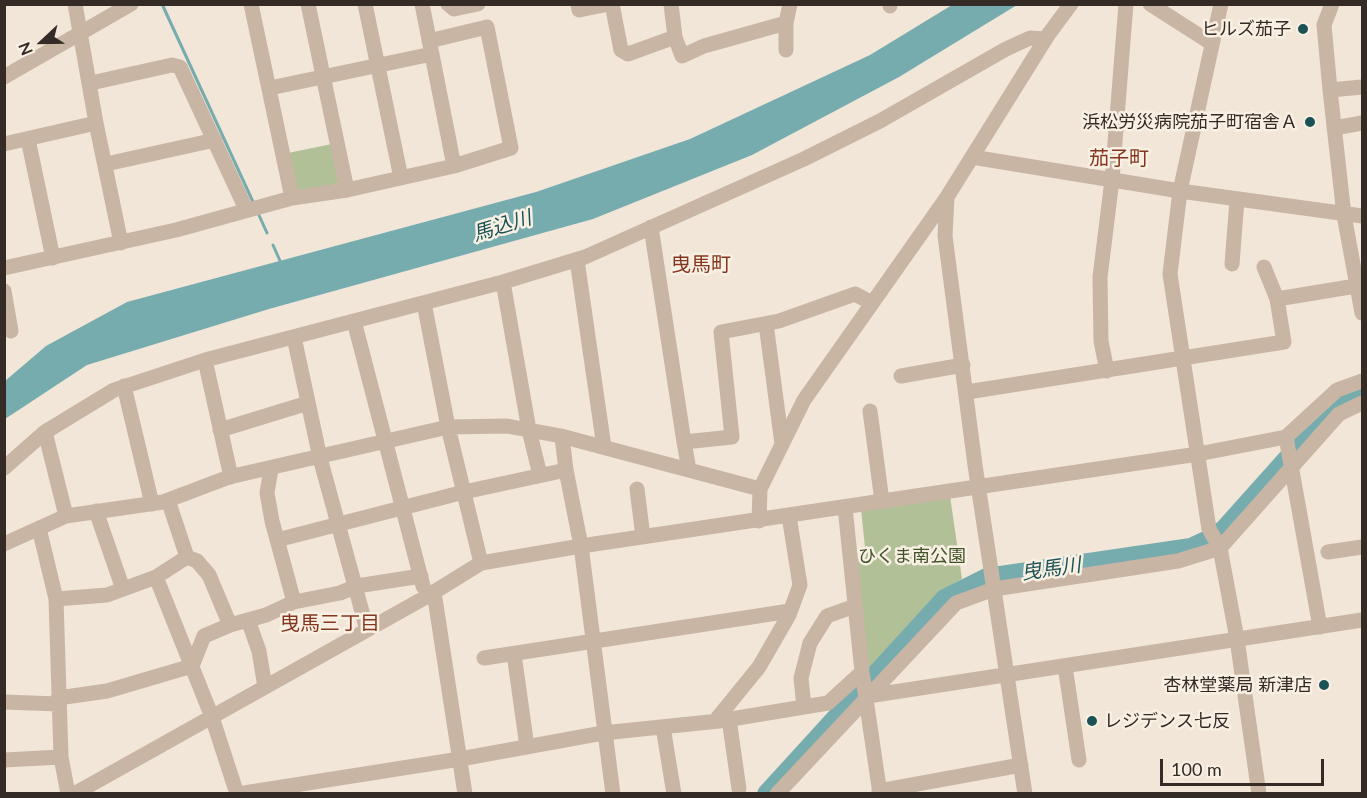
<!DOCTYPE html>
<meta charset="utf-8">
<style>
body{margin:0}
#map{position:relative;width:1367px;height:798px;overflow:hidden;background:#f1e6d8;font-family:Lato,sans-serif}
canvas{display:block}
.frame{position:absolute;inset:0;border:6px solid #342a26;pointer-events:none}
.north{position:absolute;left:12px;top:12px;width:60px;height:60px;-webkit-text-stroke:4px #f9f0e4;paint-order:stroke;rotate:248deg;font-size:16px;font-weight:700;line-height:24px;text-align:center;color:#342a26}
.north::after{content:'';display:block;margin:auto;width:21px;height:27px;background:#342a26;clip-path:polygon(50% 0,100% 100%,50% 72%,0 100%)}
.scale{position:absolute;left:1160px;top:759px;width:164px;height:27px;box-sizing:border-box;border:3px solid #342a26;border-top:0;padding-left:8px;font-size:18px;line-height:21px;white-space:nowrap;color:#342a26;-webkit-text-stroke:4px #f9f0e4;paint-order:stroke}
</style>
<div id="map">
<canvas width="1367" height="798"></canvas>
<div class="frame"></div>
<div class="north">N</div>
<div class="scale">100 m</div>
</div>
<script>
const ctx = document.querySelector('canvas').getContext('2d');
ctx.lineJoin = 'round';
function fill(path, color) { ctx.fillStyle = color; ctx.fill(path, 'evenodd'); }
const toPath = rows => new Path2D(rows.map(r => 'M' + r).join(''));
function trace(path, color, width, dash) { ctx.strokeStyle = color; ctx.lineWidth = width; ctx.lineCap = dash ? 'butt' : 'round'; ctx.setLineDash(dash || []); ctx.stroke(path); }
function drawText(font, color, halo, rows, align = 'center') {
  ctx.font = font + ' Lato,"Noto Sans JP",sans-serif'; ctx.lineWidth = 5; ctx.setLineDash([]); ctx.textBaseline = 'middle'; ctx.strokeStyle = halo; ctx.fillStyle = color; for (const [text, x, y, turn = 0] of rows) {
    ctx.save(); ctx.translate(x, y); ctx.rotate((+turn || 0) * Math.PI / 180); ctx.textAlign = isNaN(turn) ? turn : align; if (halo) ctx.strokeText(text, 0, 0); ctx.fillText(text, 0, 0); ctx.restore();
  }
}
fill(toPath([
 [332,144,341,183,296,192,288,153],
 [950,496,962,579,948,587,870,677,855,559,866,557,861,509]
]), '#b2c098');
fill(toPath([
 [952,5,1017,5,899,77,752,155,593,219,269,309,87,365,5,419,5,381,46,346,127,302,536,192,690,139,870,55]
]), '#77acaf');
trace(toPath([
 [162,4,254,204],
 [258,213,267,233],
 [273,245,281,263]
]), '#77acaf', 3);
trace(toPath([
 [767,794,945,599,987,578,1191,548,1208,540,1224,530,1335,406,1362,394]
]), '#77acaf', 20);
trace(toPath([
 [75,4,96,123,121,243],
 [251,4,292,198],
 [308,4,347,190],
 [365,4,401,178],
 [448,4,454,9,478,4],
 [578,4,579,10,609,4],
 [612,4,621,50,628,54,675,37,682,56,704,46,786,23],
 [671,4,675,37],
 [1150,4,1211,43],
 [1221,4,1180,191,1170,274,1209,529,1220,548,1237,639,1259,794],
 [1332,4,1324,25,1330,90,1344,215,1362,313],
 [890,6,890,4],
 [429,41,487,27,511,148,454,166],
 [786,50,786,23,790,4],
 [4,77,131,4],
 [91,83,172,65,180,67,246,209],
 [270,88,432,54],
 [1330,90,1362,87],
 [1334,128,1362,123],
 [28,139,53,258],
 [4,144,96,123],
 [972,157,1180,191,1362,216],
 [106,164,215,140],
 [651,227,684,442],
 [577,260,604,447],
 [1232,264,1237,200],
 [1264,267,1277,299],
 [4,268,176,230,292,198,347,190,454,166,422,4],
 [503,282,529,430,540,475],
 [4,291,11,331],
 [424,303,448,427,481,563],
 [354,321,423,586],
 [766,324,782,444],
 [294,337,320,458,367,630],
 [205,360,231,477],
 [1107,371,1101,341,1100,277,1112,180,1126,4],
 [901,376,963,365],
 [124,386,152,504],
 [967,392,1284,342,1277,299,1362,285],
 [870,411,882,501],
 [220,430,308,403],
 [45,432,66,516],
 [1286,437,1320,627],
 [4,468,45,432,114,390,205,360,503,282,585,257,804,159,880,121,1006,49,1030,38,1045,39],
 [271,469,267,493,272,521,294,602],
 [566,470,581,546,613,794],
 [689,470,684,442,732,437,721,332,779,321,855,294,872,303],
 [637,489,643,537],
 [845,507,862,672,880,794],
 [96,511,123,589],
 [759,521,760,489,804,400,947,197],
 [39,528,56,599,61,757,68,794],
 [277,540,464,492,566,470,562,437],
 [4,544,66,516,163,502,229,477,448,427,507,426,561,436,760,489],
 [1328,552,1362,547],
 [187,557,197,561,209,575,230,625],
 [156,577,212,717,237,794],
 [434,592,465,794],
 [56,599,107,595,156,577,187,557,168,500],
 [248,620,259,651,265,687],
 [514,654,527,747],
 [484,658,790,611],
 [1065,666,1079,760],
 [868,696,1362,620],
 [58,698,107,691,192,666,204,636,230,625,266,615,294,602,340,593,357,586,421,576],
 [4,702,58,704],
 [804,707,801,678,810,643,827,616,855,606],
 [729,719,739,789],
 [715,721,759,667,789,615,800,585,789,516],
 [663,727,674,794],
 [4,760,61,757],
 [879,791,1021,765],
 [74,794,426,597,481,563,581,546,1198,454,1286,437,1337,390,1362,381],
 [238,794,460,759,603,733,719,721,828,703,862,672],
 [777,794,956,603,994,589,1178,561,1220,548,1339,414,1362,403],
 [1025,794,975,465,945,236,947,197,1048,35,1071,4]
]), '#c9b5a4', 15);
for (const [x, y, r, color] of [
 [1303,29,6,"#1b5256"],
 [1310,122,6,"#1b5256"],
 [1324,685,6,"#1b5256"],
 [1092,721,6,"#1b5256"]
]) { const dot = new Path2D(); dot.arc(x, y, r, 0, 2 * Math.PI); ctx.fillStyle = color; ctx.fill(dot); trace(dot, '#f9f0e4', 2); }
drawText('18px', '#342a26', '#f9f0e4', [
 ["ヒルズ茄子",1291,29],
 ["浜松労災病院茄子町宿舎Ａ",1298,122],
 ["杏林堂薬局 新津店",1312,685],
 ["レジデンス七反",1104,721,"left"]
], 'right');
drawText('18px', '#435329', '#f9f0e4', [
 ["ひくま南公園",912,556]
]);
drawText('20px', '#84371e', '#f9f0e4', [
 ["茄子町",1119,159],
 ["曳馬町",701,265],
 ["曳馬三丁目",330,624]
]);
drawText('italic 20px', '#1b5256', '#f9f0e4', [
 ["馬込川",502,226,-17],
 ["曳馬川",1051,569,-8]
]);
</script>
